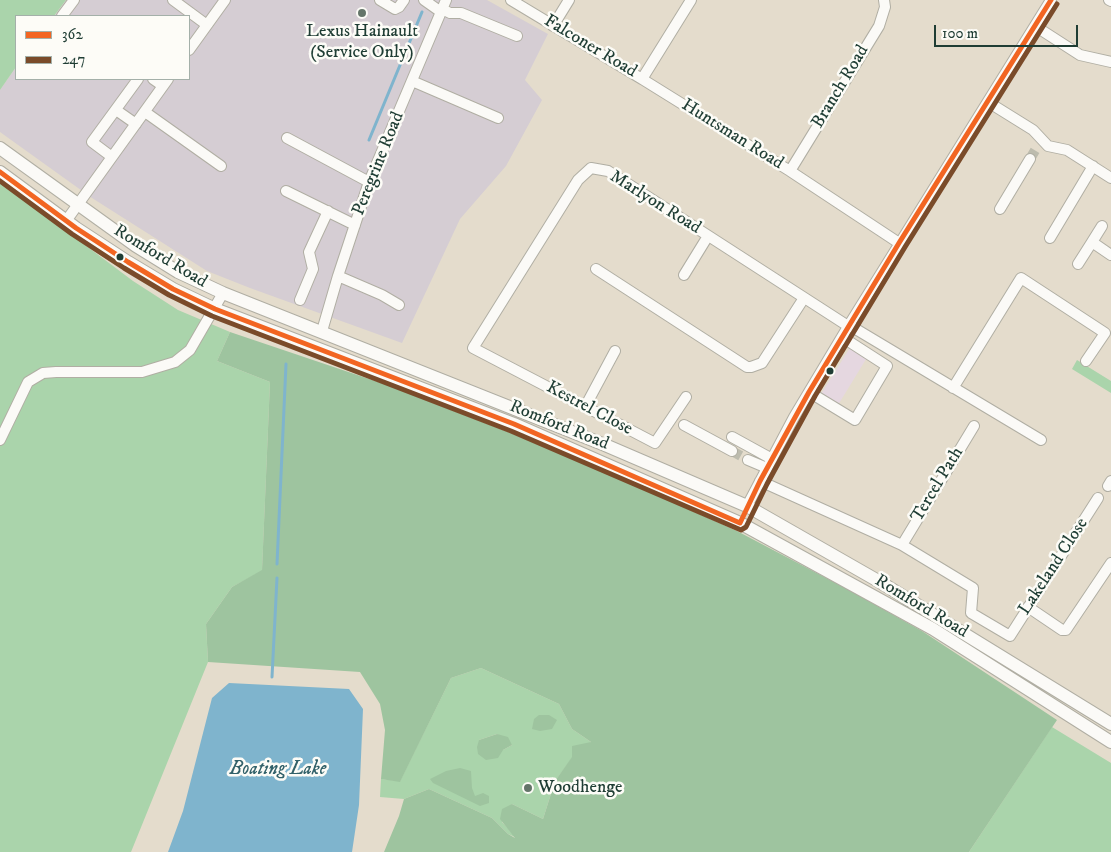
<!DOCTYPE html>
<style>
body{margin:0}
#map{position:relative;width:1111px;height:852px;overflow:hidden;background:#e4dccc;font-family:"IM FELL DW Pica",serif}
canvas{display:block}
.legend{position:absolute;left:15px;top:15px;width:175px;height:65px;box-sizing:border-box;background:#fdfcf7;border:1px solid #a4b0a9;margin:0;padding:6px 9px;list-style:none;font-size:15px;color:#1f3d34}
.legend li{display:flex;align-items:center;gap:10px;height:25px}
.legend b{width:25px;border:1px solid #a4b0a9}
.scale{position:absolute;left:934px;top:25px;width:144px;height:22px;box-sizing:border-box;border:2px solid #1f3d34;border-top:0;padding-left:6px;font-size:15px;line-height:18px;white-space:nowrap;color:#1f3d34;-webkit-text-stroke:4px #fdfcf7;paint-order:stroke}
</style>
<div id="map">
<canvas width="1111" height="852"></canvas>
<ul class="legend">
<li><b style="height:6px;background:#f26522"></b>362</li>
<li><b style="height:6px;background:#7a4b2a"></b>247</li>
</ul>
<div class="scale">100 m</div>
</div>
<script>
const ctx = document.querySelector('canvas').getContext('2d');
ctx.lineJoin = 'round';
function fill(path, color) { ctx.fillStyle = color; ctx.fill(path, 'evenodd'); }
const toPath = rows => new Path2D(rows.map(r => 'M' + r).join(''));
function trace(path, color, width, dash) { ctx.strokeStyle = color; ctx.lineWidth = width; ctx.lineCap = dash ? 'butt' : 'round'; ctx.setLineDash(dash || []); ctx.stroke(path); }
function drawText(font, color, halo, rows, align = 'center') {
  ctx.font = font + ' "IM FELL DW Pica",serif'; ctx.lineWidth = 5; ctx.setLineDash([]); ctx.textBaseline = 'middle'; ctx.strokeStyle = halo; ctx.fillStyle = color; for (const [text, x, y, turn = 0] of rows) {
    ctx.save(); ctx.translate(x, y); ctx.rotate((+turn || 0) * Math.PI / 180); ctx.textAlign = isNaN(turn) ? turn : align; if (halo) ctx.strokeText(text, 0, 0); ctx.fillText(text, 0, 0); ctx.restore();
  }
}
fill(toPath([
 [851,346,868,356,838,405,821,394]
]), '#e5d7e0');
fill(toPath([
 [66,0,487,0,548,34,525,80,542,100,506,166,460,219,402,343,250,288,207,271,92,198,0,132,0,90,16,67,16,79,189,79,189,16,54,16]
]), '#d5cdd3');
fill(toPath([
 [0,0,66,0,54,16,16,16,16,67,0,90],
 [0,181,133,281,178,310,230,332,217,361,270,382,262,571,232,587,206,624,208,662,131,852,0,852],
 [1077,360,1111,381,1111,393,1072,369],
 [481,668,559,704,572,729,591,742,573,757,555,781,543,819,512,804,502,822,517,838,508,834,492,818,429,789,404,799,380,797,381,779,400,781,451,678],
 [497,734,512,745,503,750,479,740],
 [1052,727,1111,763,1111,852,969,852]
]), '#aad4ab');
fill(toPath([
 [230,332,387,385,508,432,618,478,737,531,851,591,922,631,1057,720,969,852,384,852,399,816,404,799,429,789,492,818,508,834,515,838,500,819,502,809,512,804,543,819,555,781,572,757,572,746,591,742,572,729,559,704,481,668,451,678,400,782,381,779,385,730,380,704,360,672,208,662,206,624,232,587,262,570,270,382,217,361],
 [539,715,549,715,557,720,552,729,540,731,532,729,534,719],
 [497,734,508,737,512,745,503,750,498,758,486,760,478,754,477,747,479,740],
 [460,768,471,771,472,788,475,796,483,793,489,796,489,803,480,806,433,783,430,779,446,771]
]), '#9ec49f');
fill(toPath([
 [229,683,349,689,363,709,359,805,352,852,168,852,183,811,212,698]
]), '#7fb4cd');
trace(toPath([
 [369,140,422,12],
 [277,564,286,364],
 [272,677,277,578]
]), '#7fb4cd', 3);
trace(toPath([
 [1030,159,1037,147],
 [732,451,748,460]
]), '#bdbcae', 10, [10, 5]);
const minor = toPath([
 [173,0,207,25],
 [380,0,395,9,399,7,404,0],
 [424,0,441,12],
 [511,0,642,79],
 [691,0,642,79,790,171,899,243],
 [1109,0,1111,1],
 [442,9,450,13,461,13,517,36],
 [62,16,74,0],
 [553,26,569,0],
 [1035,26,1080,55,1111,62],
 [189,50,225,0],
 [153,79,163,86],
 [412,81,498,118],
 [988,102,1033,130,1048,146,1067,150,1111,178],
 [116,110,136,124],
 [145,112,221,166],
 [287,138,369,182],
 [112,157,92,142,138,79],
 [790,171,879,26,885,7,884,0],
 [286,191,355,225],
 [1000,209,1030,159],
 [66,221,168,79],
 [1050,238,1093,166],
 [1092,242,1102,226],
 [1078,264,1092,242,1111,255],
 [596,269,747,367,751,367,762,363,804,298],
 [684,275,708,236],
 [338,276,382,295,399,305],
 [300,300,313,269,309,252,328,211],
 [849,325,1041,440],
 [322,331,338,276,369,182,446,0],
 [953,388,1021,278,1105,333,1086,361],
 [809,392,855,420,887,366,842,337],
 [686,397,655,443,473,348,578,180,591,168,608,171,848,326],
 [585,407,615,351],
 [684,425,732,451],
 [732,437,772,459],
 [0,440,28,382,43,373,56,372,142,372,175,362,190,350,223,293],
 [748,460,767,468],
 [760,481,902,545,973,588,971,613,1010,636,1098,498],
 [1108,486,1111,481],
 [747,506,794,417,849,325,1051,0],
 [902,545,974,426],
 [1028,607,1062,630,1066,630,1111,563]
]);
const major = toPath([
 [0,148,136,246,178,272,223,293,605,445,747,506,880,582,1111,724],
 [0,172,76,228,128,262,173,289,215,309,514,424,740,523,933,629,1111,742]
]);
trace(minor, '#b0aea3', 12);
trace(major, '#b0aea3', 14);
trace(minor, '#fbfaf7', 10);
trace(major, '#fbfaf7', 12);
trace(toPath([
 [0,172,76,228,128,262,173,289,215,309,514,424,740,523,760,481,809,392,899,243,1051,0]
]), '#f26522', 5);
trace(toPath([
 [0,181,72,234,124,268,169,295,212,316,511,431,741,530,746,527,767,484,815,396,905,247,1057,4]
]), '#7a4b2a', 5);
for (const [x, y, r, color] of [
 [362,13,5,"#647569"],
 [120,257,4.5,"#1f3d34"],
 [830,371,4.5,"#1f3d34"],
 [528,788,5,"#647569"]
]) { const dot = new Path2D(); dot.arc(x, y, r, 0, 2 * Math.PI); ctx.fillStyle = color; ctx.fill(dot); trace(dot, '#fdfcf7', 2); }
drawText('18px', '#1f3d34', '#fdfcf7', [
 ["Lexus Hainault",362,32],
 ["(Service Only)",362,53],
 ["Woodhenge",538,788,"left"]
]);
drawText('18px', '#1f3d34', '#fdfcf7', [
 ["Falconer Road",590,47,31],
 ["Branch Road",841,87,-59],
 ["Huntsman Road",732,135,32],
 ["Peregrine Road",379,164,-68],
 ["Marlyon Road",655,203,32],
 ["Romford Road",160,257,31],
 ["Kestrel Close",589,409,28],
 ["Romford Road",559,426,22],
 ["Tercel Path",938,485,-59],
 ["Lakeland Close",1054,567,-57],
 ["Romford Road",921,607,31]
]);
drawText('italic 19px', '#32616a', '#fdfcf7', [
 ["Boating Lake",278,770]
]);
</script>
